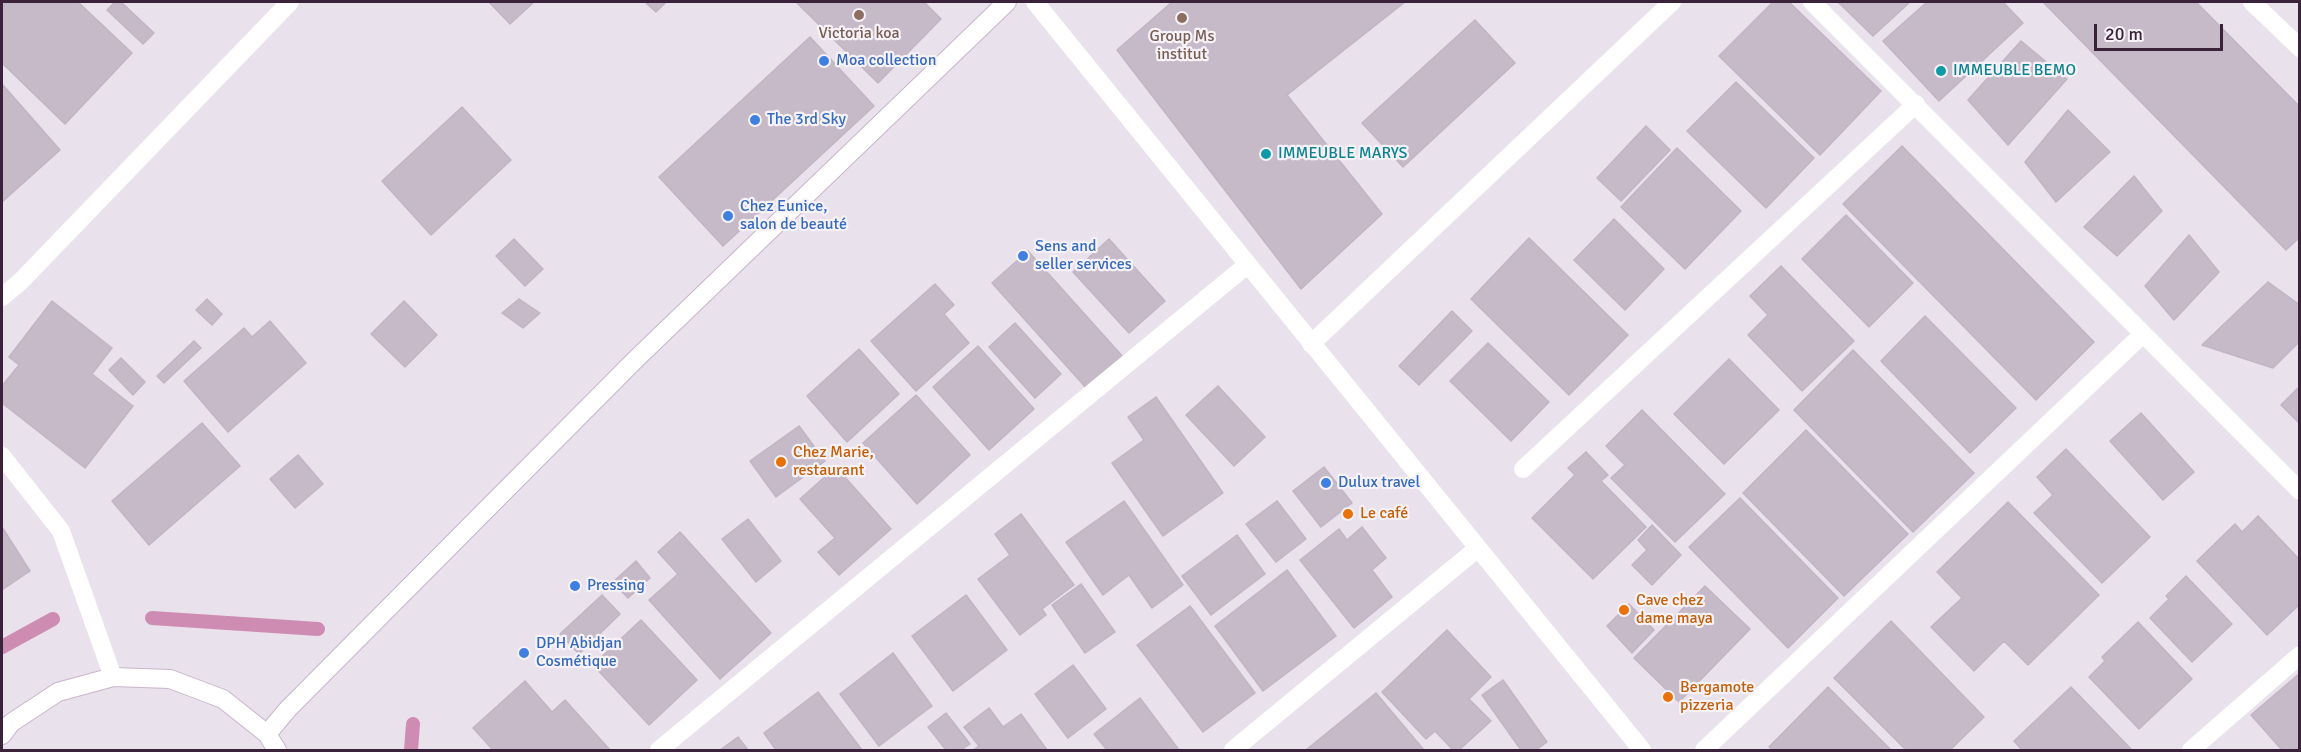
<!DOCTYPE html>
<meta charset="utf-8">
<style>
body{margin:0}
#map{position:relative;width:2301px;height:752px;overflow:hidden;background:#e9e1eb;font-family:Signika,sans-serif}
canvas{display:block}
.frame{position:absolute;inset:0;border:3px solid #3b223b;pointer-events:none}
.scale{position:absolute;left:2094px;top:24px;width:129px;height:27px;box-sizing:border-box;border:3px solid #3b223b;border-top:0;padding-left:8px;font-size:18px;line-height:21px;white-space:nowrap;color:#3b223b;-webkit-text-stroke:4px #f6f2f8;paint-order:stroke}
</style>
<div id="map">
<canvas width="2301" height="752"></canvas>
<div class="frame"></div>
<div class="scale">20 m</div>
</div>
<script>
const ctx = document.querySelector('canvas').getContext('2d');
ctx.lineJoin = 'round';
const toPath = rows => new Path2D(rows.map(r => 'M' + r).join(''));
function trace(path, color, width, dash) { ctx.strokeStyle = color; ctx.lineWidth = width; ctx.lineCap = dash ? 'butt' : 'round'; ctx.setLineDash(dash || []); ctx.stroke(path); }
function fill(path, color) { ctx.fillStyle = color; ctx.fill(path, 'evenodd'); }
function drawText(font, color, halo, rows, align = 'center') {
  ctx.font = font + ' Signika,sans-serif'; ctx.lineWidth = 4.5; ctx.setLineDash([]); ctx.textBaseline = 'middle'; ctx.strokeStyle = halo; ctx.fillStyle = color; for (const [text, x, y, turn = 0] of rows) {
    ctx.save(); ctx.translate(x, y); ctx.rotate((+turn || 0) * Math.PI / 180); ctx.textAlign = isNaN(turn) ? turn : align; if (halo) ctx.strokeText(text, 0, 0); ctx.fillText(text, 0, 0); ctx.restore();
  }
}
trace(toPath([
 [152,618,318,629],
 [2,647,53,619],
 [411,750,413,724]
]), '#ce8cb2', 14);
const building = toPath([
 [2,2,78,2,132,53,65,124,2,63,2,2],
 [115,2,121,2,154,33,143,44,107,10,115,2],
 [489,2,534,2,510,24,489,2],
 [645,2,666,2,656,12,645,2],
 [796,2,924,2,941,19,878,83,796,2],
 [1172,2,1405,2,1287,95,1382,214,1301,289,1117,50,1172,2],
 [1773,2,1789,2,1881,91,1820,155,1719,56,1773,2],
 [1838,2,1910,2,1873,36,1838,2],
 [1927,2,2003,2,2023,23,1939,101,1883,41,1927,2],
 [2043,2,2196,2,2300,107,2300,237,2286,250,2043,2],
 [1475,20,1515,63,1403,167,1362,123,1475,20],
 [810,37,874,106,723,246,659,177,810,37],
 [2021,41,2067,79,2008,145,1968,100,2021,41],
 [1736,82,1814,158,1766,208,1687,131,1736,82],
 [2,84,60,150,2,202,2,84],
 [462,107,511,160,431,235,382,181,462,107],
 [2068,110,2110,152,2056,202,2025,162,2068,110],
 [1646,126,1670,150,1621,201,1597,178,1646,126],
 [1902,146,2094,342,2036,400,1843,204,1902,146],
 [1677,148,1741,211,1685,269,1621,207,1677,148],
 [2134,176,2162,211,2117,256,2084,227,2134,176],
 [1846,215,1913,283,1869,327,1802,259,1846,215],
 [1614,219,1664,269,1625,310,1574,260,1614,219],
 [2189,235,2219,272,2174,320,2145,286,2189,235],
 [1529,238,1628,335,1569,395,1471,299,1529,238],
 [514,239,543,269,525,286,496,256,514,239],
 [1109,239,1165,301,1129,333,1073,272,1109,239],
 [1028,251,1124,358,1088,390,992,283,1028,251],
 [1781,266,1854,341,1802,391,1748,335,1768,315,1750,296,1781,266],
 [2268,282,2300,305,2300,341,2273,368,2202,345,2268,282],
 [935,284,954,305,944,314,969,343,916,391,871,341,935,284],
 [207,299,222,314,212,325,196,310,207,299],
 [519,299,540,313,523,328,502,313,519,299],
 [52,301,112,348,92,374,133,406,85,468,2,403,2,386,19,365,9,357,52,301],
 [404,301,437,335,405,367,371,334,404,301],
 [1452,311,1472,331,1419,385,1399,366,1452,311],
 [1925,316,2016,408,1970,453,1881,361,1925,316],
 [270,321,306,363,228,432,184,381,244,328,252,337,270,321],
 [1015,323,1061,374,1035,398,989,347,1015,323],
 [194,341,201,348,164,383,157,376,194,341],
 [1488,343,1549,402,1511,441,1450,381,1488,343],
 [978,346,1034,409,989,450,933,387,978,346],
 [859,349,899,394,847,442,807,396,859,349],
 [1853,350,1974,473,1913,532,1794,410,1853,350],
 [121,358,145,382,133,395,109,370,121,358],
 [1729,359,1779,410,1724,464,1674,414,1729,359],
 [1218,386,1265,437,1234,466,1186,415,1218,386],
 [2300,386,2300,424,2281,405,2300,386],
 [916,395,970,455,917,504,863,443,916,395],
 [1156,397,1223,493,1163,536,1112,463,1144,440,1128,417,1156,397],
 [1642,410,1725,494,1675,542,1611,478,1625,465,1606,446,1642,410],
 [2141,413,2194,472,2163,500,2110,441,2141,413],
 [202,423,240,466,149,545,112,501,202,423],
 [799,426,825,461,776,497,750,461,799,426],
 [1806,430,1908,534,1844,596,1743,493,1806,430],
 [2066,449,2150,537,2102,583,2034,513,2053,495,2037,477,2066,449],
 [1586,452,1608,475,1601,481,1646,527,1593,579,1532,518,1575,475,1568,468,1586,452],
 [298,455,323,484,295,508,270,479,298,455],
 [836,467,891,529,839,575,818,552,835,538,800,499,836,467],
 [1324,467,1352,503,1321,527,1293,491,1324,467],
 [1740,498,1838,598,1788,648,1689,547,1740,498],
 [1124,501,1183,585,1152,608,1129,575,1103,595,1066,542,1124,501],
 [1277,501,1306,539,1276,562,1246,524,1277,501],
 [2008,502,2099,595,2028,665,2004,641,1974,671,1931,627,1962,598,1937,572,2008,502],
 [1021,514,1074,585,1042,609,1046,615,1020,635,978,579,1010,555,995,534,1021,514],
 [2258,516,2300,560,2300,604,2267,635,2197,561,2235,524,2242,532,2258,516],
 [748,519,781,561,756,582,722,539,748,519],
 [1652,525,1681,555,1652,585,1632,565,1647,550,1638,540,1652,525],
 [2,527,30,571,2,590,2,527],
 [1362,527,1386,558,1372,570,1392,597,1354,628,1300,560,1339,529,1347,540,1362,527],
 [680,532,771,633,720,679,649,600,678,574,658,552,680,532],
 [1237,535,1265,574,1211,615,1182,576,1237,535],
 [636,561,650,578,628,598,613,582,636,561],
 [1287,570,1336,636,1263,691,1215,626,1287,570],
 [2186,576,2232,624,2192,662,2150,618,2169,599,2166,596,2186,576],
 [1081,584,1115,632,1085,653,1052,605,1081,584],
 [1705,586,1750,629,1679,702,1634,658,1705,586],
 [602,595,620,614,579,654,560,634,602,595],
 [966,595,1007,650,953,691,912,636,966,595],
 [1629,604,1654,630,1632,653,1607,626,1629,604],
 [1190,606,1255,693,1203,732,1137,645,1190,606],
 [641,620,697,680,649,725,593,665,641,620],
 [1891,621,1984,717,1950,750,1906,750,1834,678,1891,621],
 [2138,622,2192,679,2139,729,2089,677,2105,661,2102,657,2138,622],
 [1447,630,1491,677,1469,699,1491,721,1459,750,1453,750,1435,731,1426,739,1382,692,1447,630],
 [893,653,932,706,879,746,840,694,893,653],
 [1073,665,1106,709,1068,738,1035,694,1073,665],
 [2300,673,2300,750,2282,750,2251,715,2300,673],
 [1503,680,1547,742,1536,750,1521,750,1482,695,1503,680],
 [525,681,552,712,565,700,610,750,493,750,473,728,525,681],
 [1828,687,1891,750,1773,750,1769,747,1828,687],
 [2071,687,2132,750,2022,750,2014,741,2071,687],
 [818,692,862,750,776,750,764,733,818,692],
 [1376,693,1424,750,1306,750,1376,693],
 [1140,698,1179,750,1107,750,1094,734,1140,698],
 [989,708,1003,727,1021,714,1047,750,973,750,979,746,964,727,989,708],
 [946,713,970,744,961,750,946,750,928,727,946,713],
 [738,737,748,750,720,750,738,737]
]);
fill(building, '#c6bac9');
trace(building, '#c2b4c4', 1.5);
const secondary = toPath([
 [267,734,288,709,635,360,1007,2],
 [2,735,11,723,58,692,113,677,170,679,223,699,267,734,277,750]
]);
trace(secondary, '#c8b5ca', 20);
trace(toPath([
 [2,456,61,531,113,677]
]), '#fff', 18);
trace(toPath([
 [1035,2,1642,750],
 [1812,2,2300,491],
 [2252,2,2300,48],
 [2,297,21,281,290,2],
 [1311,344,1672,2],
 [1523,469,1916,104],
 [659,750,1247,265],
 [1233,750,1478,548],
 [1704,750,2143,334],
 [2191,750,2300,655]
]), '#fff', 18);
trace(secondary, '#fff', 18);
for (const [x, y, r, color] of [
 [859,15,6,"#8d6e63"],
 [1182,18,6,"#8d6e63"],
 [824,61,6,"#3f7fe0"],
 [1941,71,6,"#0f9aa8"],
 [755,120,6,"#3f7fe0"],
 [1266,154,6,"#0f9aa8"],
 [728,216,6,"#3f7fe0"],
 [1023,256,6,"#3f7fe0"],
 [781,462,6,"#e8710a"],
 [1326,483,6,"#3f7fe0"],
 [1348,514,6,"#e8710a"],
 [575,586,6,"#3f7fe0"],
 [1624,610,6,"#e8710a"],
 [524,653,6,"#3f7fe0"],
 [1668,697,6,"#e8710a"]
]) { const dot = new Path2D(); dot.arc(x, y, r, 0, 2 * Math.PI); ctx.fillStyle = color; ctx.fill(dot); trace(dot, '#f6f2f8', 2); }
drawText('16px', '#785e54', '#f6f2f8', [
 ["Victoria koa",859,34],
 ["Group Ms",1182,37],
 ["institut",1182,55]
]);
drawText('16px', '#366cbe', '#f6f2f8', [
 ["Moa collection",836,61],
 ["The 3rd Sky",767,120],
 ["Chez Eunice,",740,207],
 ["salon de beauté",740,225],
 ["Sens and",1035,247],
 ["seller services",1035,265],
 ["Dulux travel",1338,483],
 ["Pressing",587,586],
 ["DPH Abidjan",536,644],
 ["Cosmétique",536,662]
], 'left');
drawText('16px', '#0d838f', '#f6f2f8', [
 ["IMMEUBLE BEMO",1953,71],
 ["IMMEUBLE MARYS",1278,154]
], 'left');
drawText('16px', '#c56008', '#f6f2f8', [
 ["Chez Marie,",793,453],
 ["restaurant",793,471],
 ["Le café",1360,514],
 ["Cave chez",1636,601],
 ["dame maya",1636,619],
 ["Bergamote",1680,688],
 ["pizzeria",1680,706]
], 'left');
</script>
